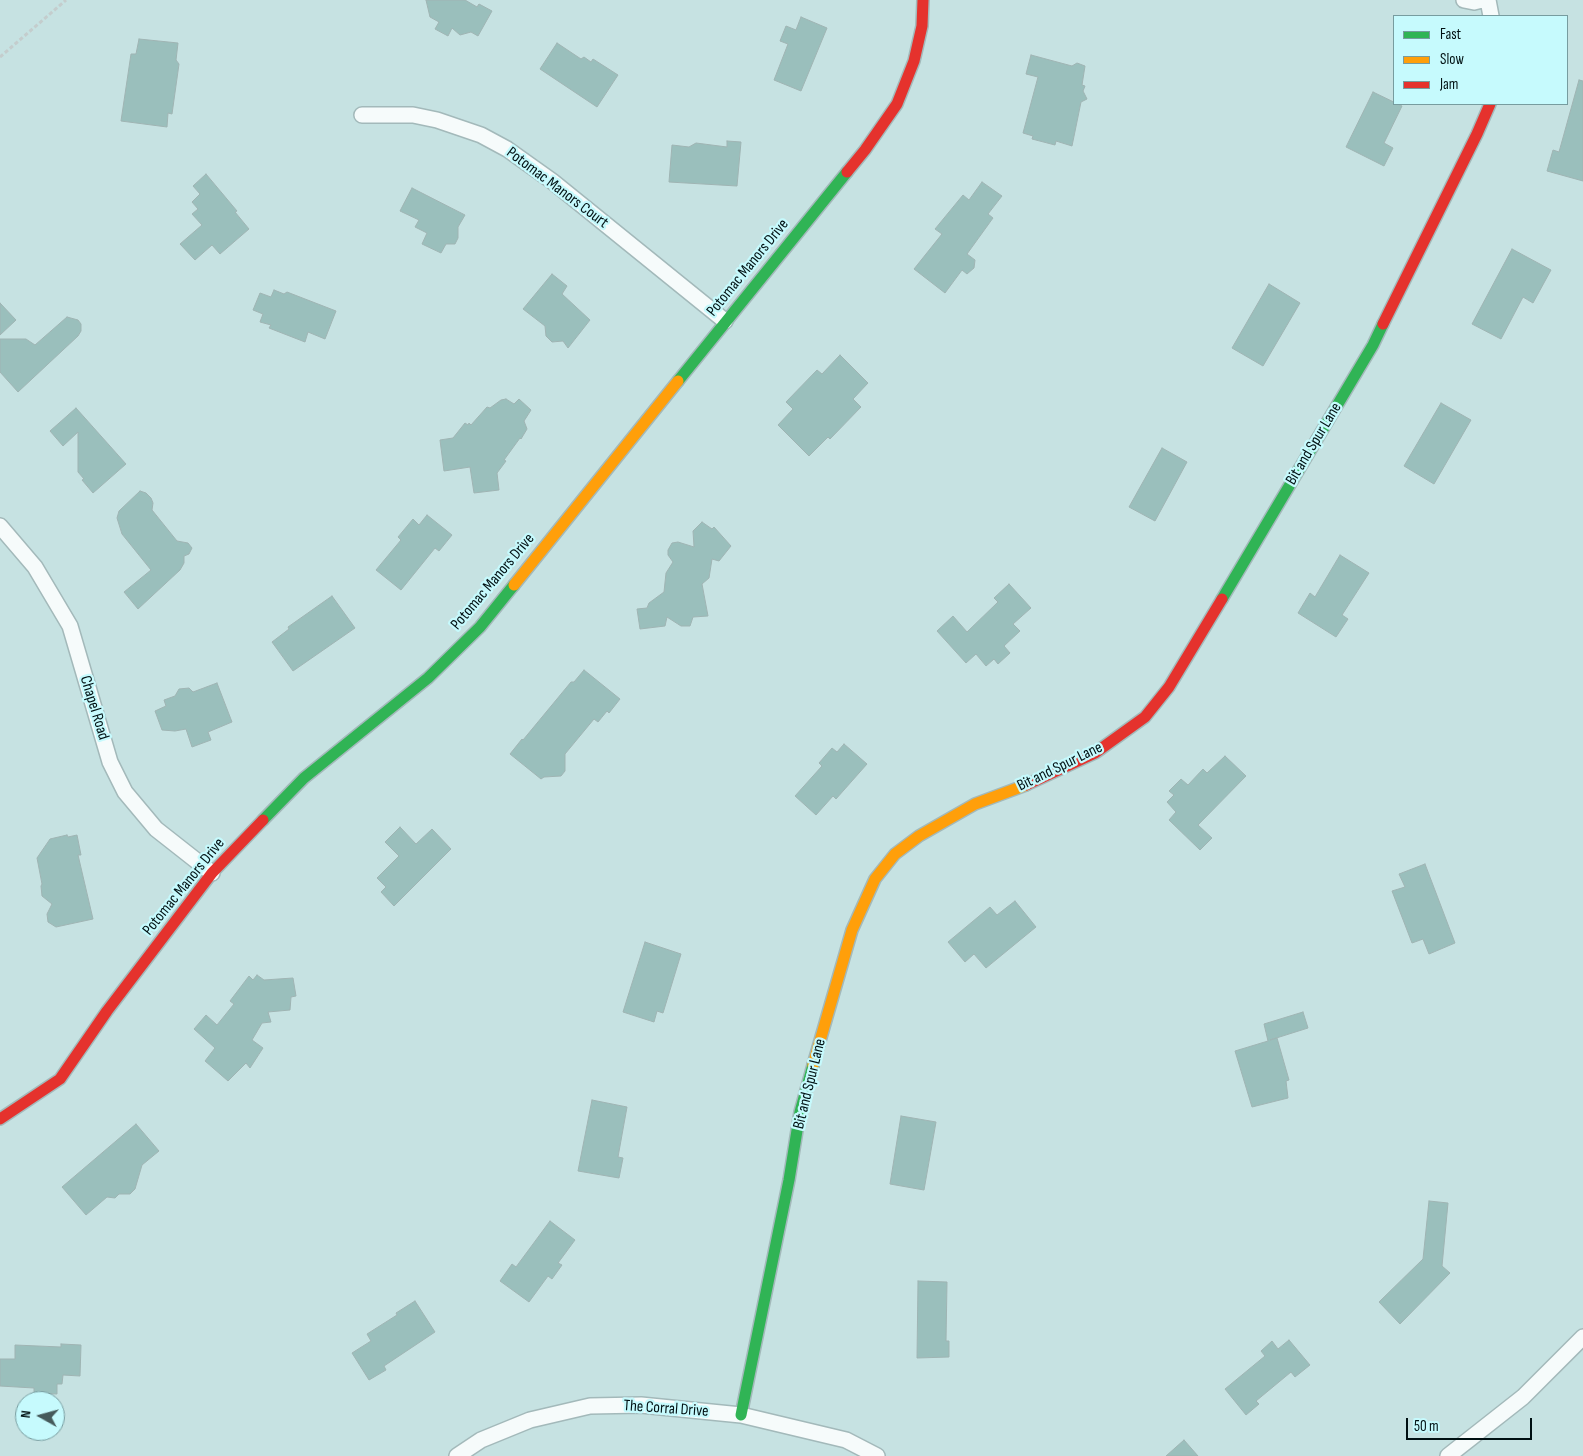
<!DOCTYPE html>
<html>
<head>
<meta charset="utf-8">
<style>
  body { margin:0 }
  #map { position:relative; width:1583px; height:1456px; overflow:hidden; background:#c6e2e2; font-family:"Sofia Sans Condensed",sans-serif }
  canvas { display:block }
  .legend { position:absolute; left:1393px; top:15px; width:175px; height:90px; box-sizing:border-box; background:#c6fafd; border:1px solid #779c9f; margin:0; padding:6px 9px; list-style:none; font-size:15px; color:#001012 }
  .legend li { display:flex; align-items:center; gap:10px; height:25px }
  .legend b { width:25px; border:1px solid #779c9f }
  .north { position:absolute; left:15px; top:1391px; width:50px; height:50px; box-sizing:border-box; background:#c6fafd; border:1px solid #779c9f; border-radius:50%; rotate:277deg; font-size:14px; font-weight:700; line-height:20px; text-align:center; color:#001012 }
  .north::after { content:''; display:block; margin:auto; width:18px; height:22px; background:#455a5b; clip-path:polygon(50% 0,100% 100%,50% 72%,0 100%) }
  .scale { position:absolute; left:1406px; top:1418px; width:126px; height:22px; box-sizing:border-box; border:2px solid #001012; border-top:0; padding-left:6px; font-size:15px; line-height:18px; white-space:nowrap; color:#001012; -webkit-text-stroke:4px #c6fafd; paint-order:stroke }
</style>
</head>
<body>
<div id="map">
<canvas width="1583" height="1456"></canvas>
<ul class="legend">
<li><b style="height:6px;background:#30b455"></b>Fast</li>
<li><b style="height:6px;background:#ff9f0a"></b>Slow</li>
<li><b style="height:6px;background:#e5322d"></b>Jam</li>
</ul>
<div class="north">N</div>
<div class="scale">50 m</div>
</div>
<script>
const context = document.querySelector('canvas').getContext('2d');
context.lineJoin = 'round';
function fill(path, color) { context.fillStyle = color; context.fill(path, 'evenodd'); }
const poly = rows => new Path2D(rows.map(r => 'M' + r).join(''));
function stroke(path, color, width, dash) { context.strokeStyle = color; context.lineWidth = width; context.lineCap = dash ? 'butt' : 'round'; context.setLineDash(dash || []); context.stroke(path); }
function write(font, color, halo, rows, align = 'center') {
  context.font = font + ' "Sofia Sans Condensed",sans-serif'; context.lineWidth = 4.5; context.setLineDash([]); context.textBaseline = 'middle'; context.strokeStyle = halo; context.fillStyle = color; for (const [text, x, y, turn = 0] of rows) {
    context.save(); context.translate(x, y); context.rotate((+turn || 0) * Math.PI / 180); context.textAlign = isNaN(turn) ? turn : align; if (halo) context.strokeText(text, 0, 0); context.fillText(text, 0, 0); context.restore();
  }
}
const building = poly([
  [426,0,465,0,477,7,479,4,492,11,478,36,471,32,460,35,452,28,448,36,435,29,439,22,430,17,426,0],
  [801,17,827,28,801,91,774,80,788,44,780,41,786,26,796,30,801,17],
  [139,39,178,43,176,60,179,64,172,114,168,113,167,127,121,121,131,54,136,54,139,39],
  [557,43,581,59,584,57,591,62,593,59,618,75,597,107,540,69,557,43],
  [1031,55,1072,66,1077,63,1085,66,1082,85,1085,86,1083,91,1087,99,1081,102,1072,146,1056,141,1055,145,1032,139,1033,136,1023,133,1038,77,1026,74,1031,55],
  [1579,80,1583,81,1583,181,1547,171,1553,150,1559,152,1579,80],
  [1373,92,1402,106,1384,143,1393,148,1384,166,1346,147,1373,92],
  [727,141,741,142,737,186,669,182,672,145,689,147,696,143,727,147,727,141],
  [206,174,237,211,235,212,249,229,220,254,212,245,195,260,180,244,202,225,192,214,198,209,192,202,200,194,193,186,206,174],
  [982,182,1002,196,988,214,993,218,967,254,975,260,974,268,967,274,962,270,945,293,914,269,942,234,935,229,963,195,969,200,982,182],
  [412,188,465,215,458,227,458,238,455,244,446,244,441,253,422,244,427,233,415,227,419,220,400,211,412,188],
  [1512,249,1551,270,1533,303,1523,297,1501,339,1472,324,1512,249],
  [552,274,567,286,562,294,590,320,568,348,563,341,552,342,546,336,545,326,523,309,552,274],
  [1269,284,1300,303,1263,366,1232,348,1269,284],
  [274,290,284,294,287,292,336,311,325,339,308,332,305,342,269,328,271,325,260,322,263,314,253,310,260,293,271,297,274,290],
  [0,303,16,320,0,335,0,303],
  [67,317,78,320,81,324,81,331,78,336,18,392,0,372,0,339,26,339,35,345,67,317],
  [840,355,868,383,853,399,861,407,830,439,828,437,809,456,778,425,793,409,786,402,817,370,822,374,840,355],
  [506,399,514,404,519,399,531,410,524,421,527,429,521,439,520,438,504,460,506,461,497,473,499,490,474,493,470,467,444,471,440,440,453,438,465,423,468,425,469,423,471,425,487,407,490,408,501,400,506,399],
  [1441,403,1471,420,1434,484,1404,466,1441,403],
  [76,408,126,464,93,493,82,480,84,479,78,472,78,432,63,446,50,431,76,408],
  [1162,448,1187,462,1155,521,1129,507,1162,448],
  [140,491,146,493,151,498,153,503,152,510,177,541,188,543,192,548,189,554,184,556,184,563,180,570,138,609,124,592,151,570,122,534,117,518,119,511,140,491],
  [427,515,452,535,439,551,435,548,401,590,376,570,401,540,398,537,413,519,419,525,427,515],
  [702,522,712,529,714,527,731,546,719,561,712,559,709,578,702,584,708,616,693,617,690,626,681,626,667,617,665,626,640,629,637,609,647,608,649,603,664,592,666,573,673,562,668,555,668,550,672,543,678,542,694,547,693,531,702,522],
  [1340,555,1369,573,1342,615,1348,619,1336,637,1298,613,1310,593,1315,597,1340,555],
  [1009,584,1031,608,1013,624,1020,631,1004,646,1010,653,998,664,994,659,986,666,976,654,966,663,937,631,953,616,967,632,998,602,994,598,1009,584],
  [332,596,355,628,293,671,272,642,289,629,288,627,332,596],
  [584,670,620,699,609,713,607,711,598,722,594,719,565,754,565,771,561,776,544,777,541,779,510,754,522,739,523,740,571,682,574,682,584,670],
  [217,683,232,722,208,732,211,740,192,747,186,729,175,731,162,730,155,711,166,706,164,700,175,696,179,689,189,688,193,692,217,683],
  [844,744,867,764,836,799,833,796,816,815,795,796,822,766,819,763,832,748,837,752,844,744],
  [1225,756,1246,776,1198,825,1212,838,1200,850,1169,820,1176,812,1167,802,1174,795,1169,791,1181,779,1188,785,1203,769,1207,773,1225,756],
  [400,827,416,844,432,829,451,849,394,906,381,892,386,887,377,878,399,856,385,842,400,827],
  [67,835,68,837,77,835,81,855,78,855,93,919,56,927,48,922,47,914,52,904,42,896,41,886,42,884,37,858,50,839,67,835],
  [1425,864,1455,943,1429,954,1423,939,1412,943,1392,891,1405,887,1399,874,1425,864],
  [1015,901,1036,927,986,968,974,954,965,962,948,942,990,907,997,915,1015,901],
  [645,942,681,954,663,1013,657,1011,654,1022,623,1012,645,942],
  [257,975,264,980,293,978,296,996,291,997,290,1010,268,1012,271,1022,262,1023,252,1040,263,1048,250,1068,246,1063,228,1081,205,1061,215,1048,194,1029,206,1015,217,1025,234,1004,230,1001,249,976,253,980,257,975],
  [1303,1012,1308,1028,1270,1040,1277,1038,1289,1080,1286,1081,1288,1098,1252,1107,1235,1051,1268,1041,1264,1024,1303,1012],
  [592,1100,627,1107,618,1157,623,1158,619,1178,578,1171,592,1100],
  [901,1116,936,1122,924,1190,890,1184,901,1116],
  [136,1124,159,1151,142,1165,135,1189,130,1194,119,1194,115,1198,107,1197,86,1215,62,1187,136,1124],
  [1429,1201,1448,1203,1442,1266,1450,1273,1400,1324,1379,1302,1423,1259,1429,1201],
  [550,1221,575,1240,558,1263,562,1265,552,1279,548,1276,529,1302,500,1281,512,1264,516,1267,550,1221],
  [918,1281,947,1282,946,1341,949,1341,949,1357,917,1358,918,1281],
  [415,1301,435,1332,384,1366,386,1370,369,1380,352,1353,371,1341,367,1334,397,1315,396,1313,415,1301],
  [1289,1340,1310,1365,1295,1377,1291,1372,1256,1401,1259,1404,1246,1415,1225,1389,1265,1356,1261,1351,1272,1341,1278,1349,1289,1340],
  [61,1344,81,1345,80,1376,63,1375,62,1384,57,1384,57,1394,34,1393,34,1388,0,1386,0,1359,15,1359,15,1345,61,1347,61,1344],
  [1184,1440,1198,1456,1166,1456,1184,1440]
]);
const path = poly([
  [0,57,66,0]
]);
const street = poly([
  [1464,0,1474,2,1482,0],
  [1488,0,1491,16],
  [362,115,413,115,437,120,481,135,507,149,552,181,725,321],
  [0,526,35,567,70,626,110,762,125,792,156,829,212,873],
  [457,1456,481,1440,530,1420,590,1406,641,1405,741,1415,846,1440,877,1456],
  [1448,1456,1523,1397,1583,1337]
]);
const fast = poly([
  [678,381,847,172],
  [1222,599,1373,345,1383,324],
  [263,820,304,778,428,678,480,627,514,585],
  [741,1415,789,1180,800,1112,813,1065]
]);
const slow = poly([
  [514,585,678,381],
  [813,1065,852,930,875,879,895,854,919,836,975,804,1026,785]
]);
const jam = poly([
  [847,172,865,150,897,104,914,61,922,26,923,0],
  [1383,324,1477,134,1490,104],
  [1026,785,1095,753,1145,717,1169,687,1222,599],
  [0,1119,60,1079,107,1011,212,873,263,820]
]);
const streetNames = [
  ["Potomac Manors Court",557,188,37],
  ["Potomac Manors Drive",748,268,-51],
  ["Bit and Spur Lane",1314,444,-59],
  ["Potomac Manors Drive",493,582,-50],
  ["Chapel Road",94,708,73],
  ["Bit and Spur Lane",1060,767,-26],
  ["Potomac Manors Drive",184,887,-51],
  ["Bit and Spur Lane",810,1084,-76],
  ["The Corral Drive",666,1409,4]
];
fill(building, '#9abfbc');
stroke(building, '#9fb4b3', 1);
stroke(street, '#a3b9ba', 18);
stroke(fast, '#a3b9ba', 14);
stroke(slow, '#a3b9ba', 14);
stroke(jam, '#a3b9ba', 14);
stroke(path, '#c4cdcd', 3, [4, 2.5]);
stroke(street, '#f6fbfb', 15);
stroke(fast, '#30b455', 11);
stroke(slow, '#ff9f0a', 11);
stroke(jam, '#e5322d', 11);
write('16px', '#001012', '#c6fafd', streetNames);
</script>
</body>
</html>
